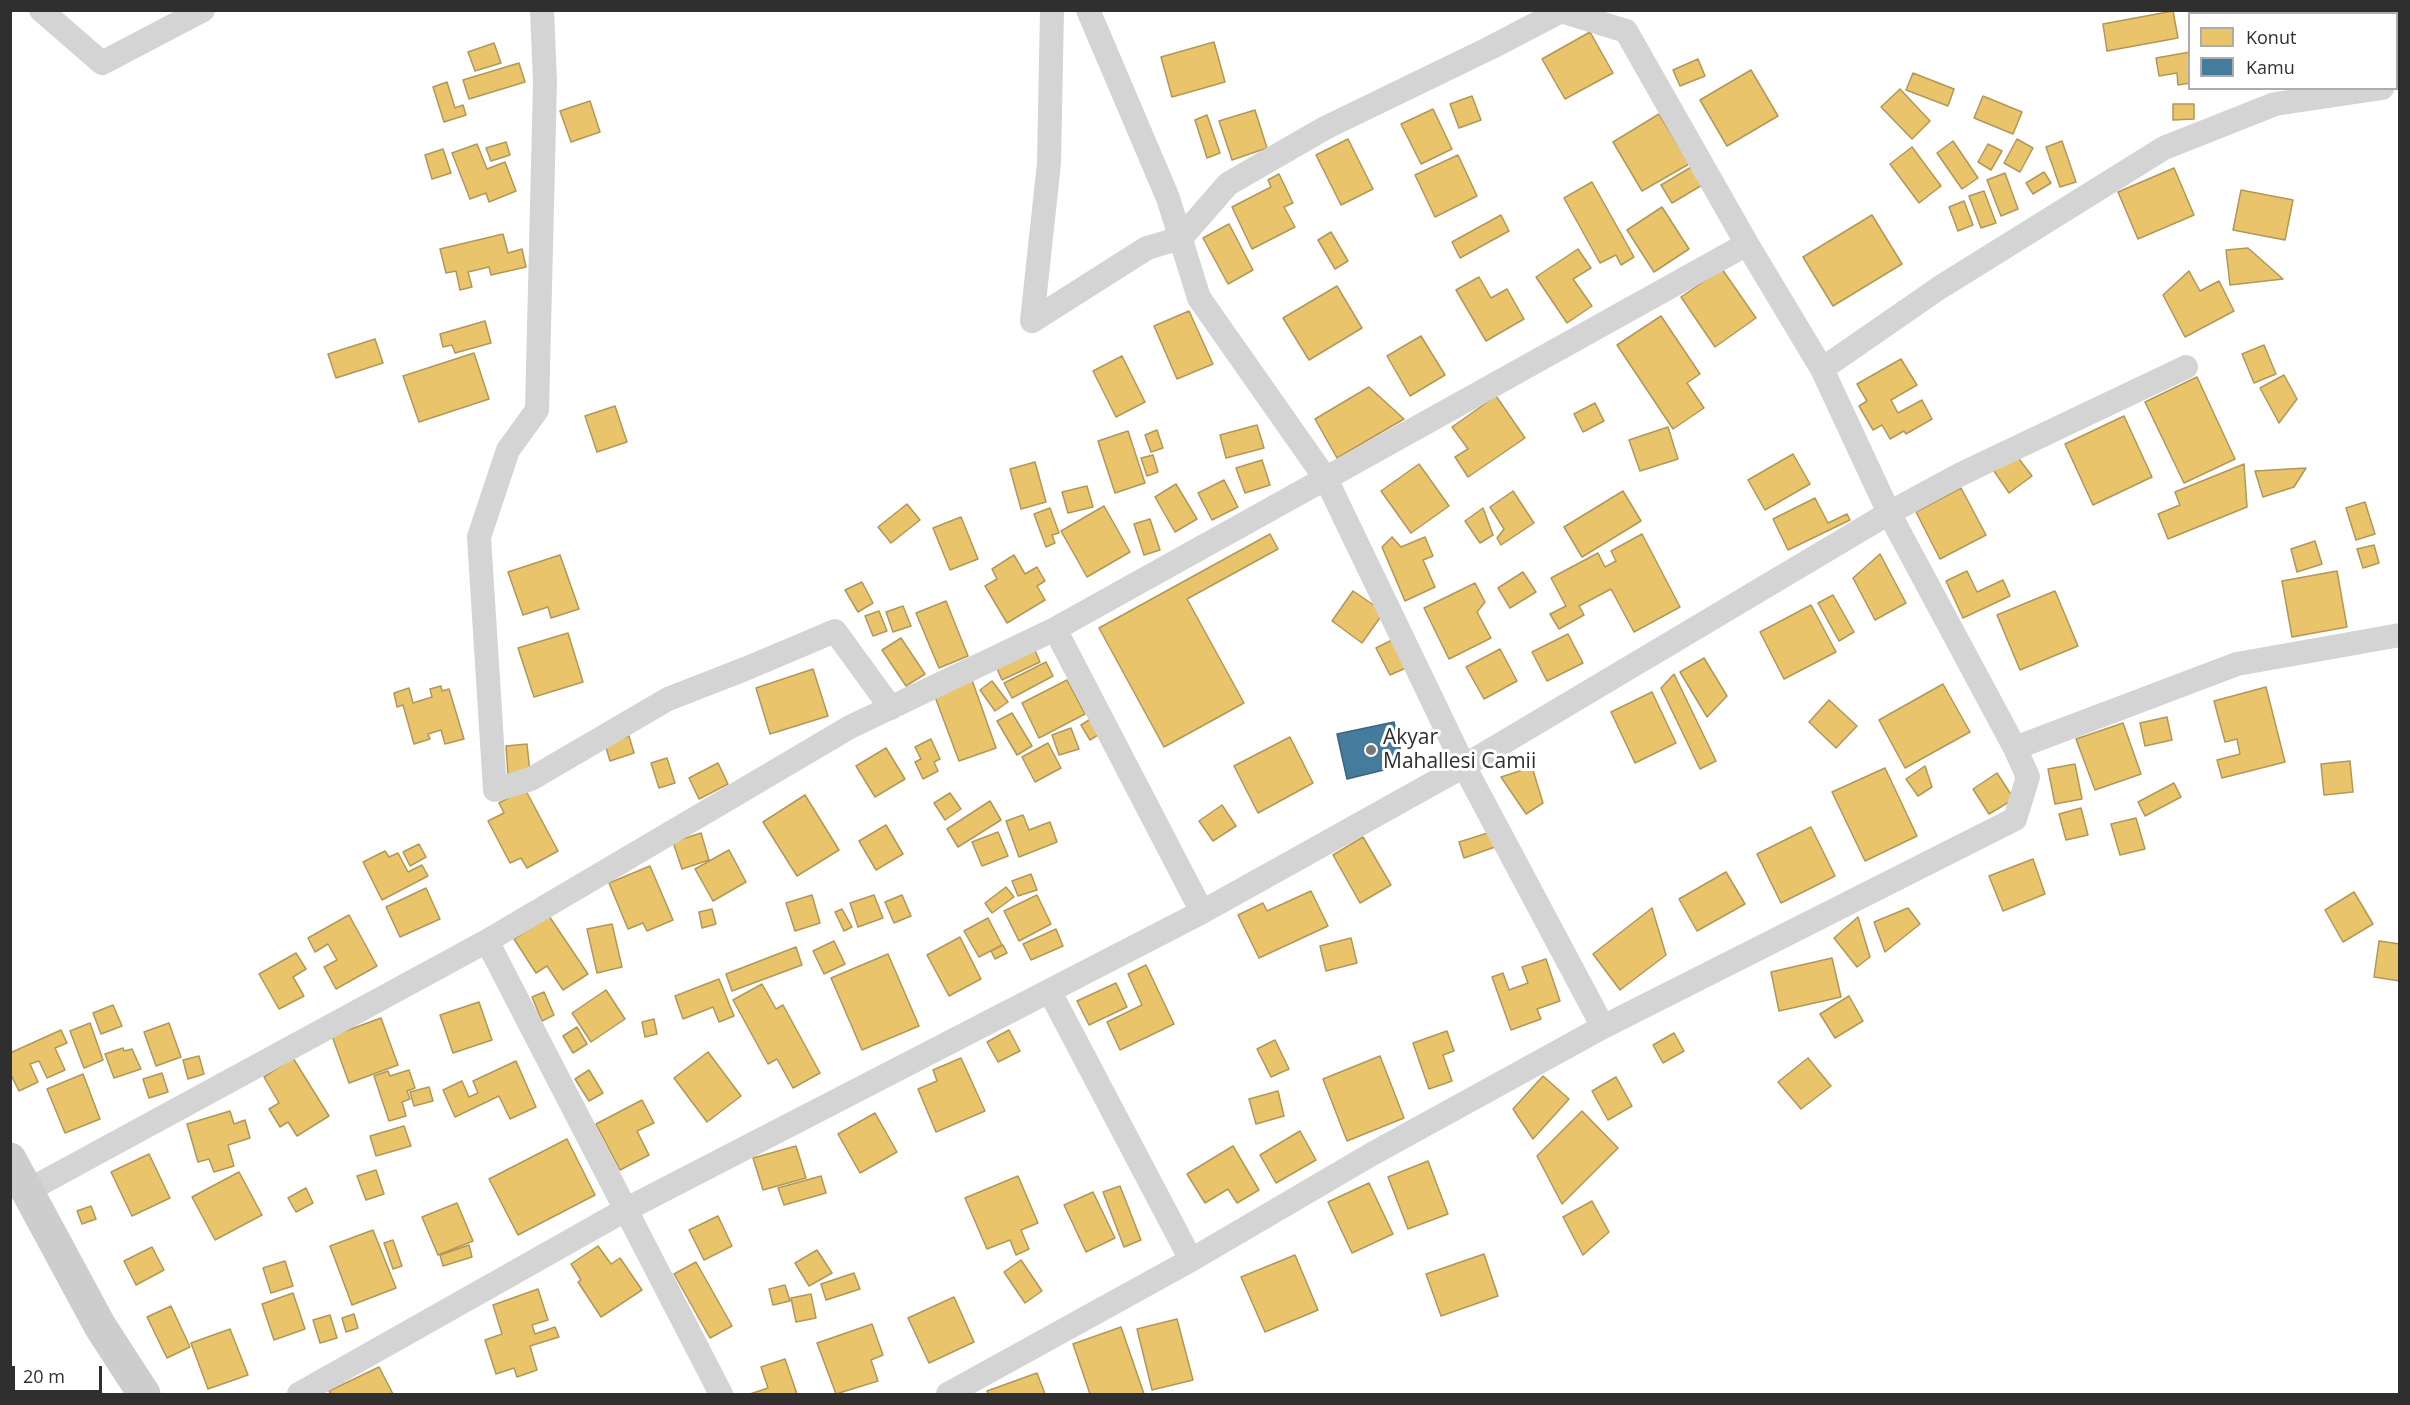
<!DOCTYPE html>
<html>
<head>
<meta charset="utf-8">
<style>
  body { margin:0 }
  #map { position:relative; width:2410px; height:1405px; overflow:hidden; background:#fff; font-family:"Open Sans",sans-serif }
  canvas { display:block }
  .frame { position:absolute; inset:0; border:12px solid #2f2f2f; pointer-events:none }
  .legend { position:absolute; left:2188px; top:12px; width:210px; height:78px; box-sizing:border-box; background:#fff; border:2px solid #acacac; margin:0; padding:8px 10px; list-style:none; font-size:18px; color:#2f2f2f }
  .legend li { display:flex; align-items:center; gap:12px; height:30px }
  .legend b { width:30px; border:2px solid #acacac }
  .scale { position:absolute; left:12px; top:1366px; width:90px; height:27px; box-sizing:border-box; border:3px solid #2f2f2f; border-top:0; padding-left:8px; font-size:18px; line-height:21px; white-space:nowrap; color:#2f2f2f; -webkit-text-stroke:4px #fff; paint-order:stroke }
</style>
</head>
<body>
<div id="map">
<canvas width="2410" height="1405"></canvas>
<div class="frame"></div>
<ul class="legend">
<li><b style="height:16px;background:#e9c46a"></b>Konut</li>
<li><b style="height:16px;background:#457b9d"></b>Kamu</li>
</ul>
<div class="scale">20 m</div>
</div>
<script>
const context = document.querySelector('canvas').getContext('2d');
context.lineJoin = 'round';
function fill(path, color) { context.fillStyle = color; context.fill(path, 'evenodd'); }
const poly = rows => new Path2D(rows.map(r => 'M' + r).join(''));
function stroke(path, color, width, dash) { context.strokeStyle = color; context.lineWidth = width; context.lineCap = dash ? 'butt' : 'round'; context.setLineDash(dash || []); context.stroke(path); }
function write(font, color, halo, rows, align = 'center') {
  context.font = font + ' "Open Sans",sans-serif'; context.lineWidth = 6; context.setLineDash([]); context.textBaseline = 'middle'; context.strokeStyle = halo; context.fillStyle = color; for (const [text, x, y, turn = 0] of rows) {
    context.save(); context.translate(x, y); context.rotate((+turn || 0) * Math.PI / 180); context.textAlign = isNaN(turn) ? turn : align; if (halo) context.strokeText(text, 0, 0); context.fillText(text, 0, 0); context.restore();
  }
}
const homes = poly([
  [2221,10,2280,10,2279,14,2221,14,2221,10],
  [2331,10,2363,10,2366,14,2328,14,2331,10],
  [2173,11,2178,38,2107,51,2103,24,2173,11],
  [1590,32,1613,73,1565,99,1542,59,1590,32],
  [1214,42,1225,82,1172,97,1161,57,1214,42],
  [494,43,501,63,475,71,468,52,494,43],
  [2190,52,2190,83,2178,85,2177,73,2159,76,2156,58,2190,52],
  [1698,59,1705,76,1680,86,1673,70,1698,59],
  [519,63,525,82,469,99,463,80,519,63],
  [1751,70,1778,116,1727,146,1700,100,1751,70],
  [1913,73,1954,89,1948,106,1906,90,1913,73],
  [447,82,455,108,463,105,466,115,444,122,433,87,447,82],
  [1900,89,1930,121,1912,139,1881,107,1900,89],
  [1472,96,1481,120,1459,128,1450,104,1472,96],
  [1983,96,2022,112,2013,134,1974,118,1983,96],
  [590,101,600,132,571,142,560,111,590,101],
  [2173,104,2194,104,2194,119,2173,120,2173,104],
  [1433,109,1452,149,1421,164,1401,124,1433,109],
  [1255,110,1267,148,1232,160,1219,121,1255,110],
  [1659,114,1689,164,1642,191,1613,142,1659,114],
  [1207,115,1220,153,1207,158,1195,120,1207,115],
  [1348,139,1373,189,1341,205,1316,155,1348,139],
  [2017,139,2033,148,2020,172,2004,163,2017,139],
  [1953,141,1978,178,1962,189,1937,153,1953,141],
  [2062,141,2076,182,2060,187,2046,147,2062,141],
  [506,142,510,155,491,161,486,148,506,142],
  [477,144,487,169,505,162,516,191,489,202,486,193,470,199,452,153,477,144],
  [1988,144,2002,151,1991,170,1978,162,1988,144],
  [1912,147,1941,186,1919,203,1890,164,1912,147],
  [443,149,451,173,432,179,425,155,443,149],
  [1458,155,1477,196,1435,217,1415,175,1458,155],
  [1693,166,1704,184,1672,203,1661,185,1693,166],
  [2174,168,2194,215,2138,239,2118,192,2174,168],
  [2044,172,2051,183,2033,194,2026,183,2044,172],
  [2005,173,2018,209,2001,216,1987,180,2005,173],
  [1279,174,1293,203,1284,207,1295,227,1252,249,1232,207,1271,187,1268,180,1279,174],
  [1592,182,1634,257,1621,265,1616,255,1600,263,1564,198,1592,182],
  [2241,190,2293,200,2285,240,2233,230,2241,190],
  [1984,191,1996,223,1981,228,1969,196,1984,191],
  [1964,201,1973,225,1958,231,1949,207,1964,201],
  [1662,207,1689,249,1654,272,1627,230,1662,207],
  [1501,215,1509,231,1460,258,1452,242,1501,215],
  [1872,215,1902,264,1833,306,1803,257,1872,215],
  [1229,224,1253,270,1228,284,1203,238,1229,224],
  [1331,232,1348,261,1335,269,1318,240,1331,232],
  [503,234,508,253,522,249,526,267,491,275,489,267,468,272,472,287,460,290,456,271,446,273,440,249,503,234],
  [2248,248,2283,279,2230,285,2226,250,2248,248],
  [1578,249,1591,268,1573,279,1592,306,1567,323,1536,277,1578,249],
  [1722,269,1756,318,1715,347,1681,297,1722,269],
  [2189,271,2200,291,2219,281,2234,311,2185,337,2163,295,2189,271],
  [1479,277,1491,298,1507,289,1524,319,1486,341,1456,290,1479,277],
  [1337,286,1362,328,1309,360,1283,318,1337,286],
  [1189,311,1213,364,1177,379,1154,326,1189,311],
  [1661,316,1700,374,1687,383,1704,408,1673,429,1617,345,1661,316],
  [485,321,491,343,455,353,452,345,443,347,440,334,485,321],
  [1421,336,1445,375,1410,396,1387,356,1421,336],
  [375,339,383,363,336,378,328,354,375,339],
  [2264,345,2276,374,2254,383,2242,354,2264,345],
  [474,353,489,399,419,422,403,376,474,353],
  [1122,356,1145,402,1116,417,1093,371,1122,356],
  [1901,359,1917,385,1891,400,1898,413,1922,400,1932,419,1906,434,1904,431,1890,439,1882,425,1873,430,1859,406,1867,401,1857,384,1901,359],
  [2284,375,2297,399,2279,423,2260,388,2284,375],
  [2197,377,2235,459,2184,483,2145,402,2197,377],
  [1369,387,1404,419,1337,458,1315,419,1369,387],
  [1496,396,1525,438,1468,477,1455,457,1468,449,1452,427,1496,396],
  [1595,403,1604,421,1583,432,1574,414,1595,403],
  [615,406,627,442,597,452,585,416,615,406],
  [2124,416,2152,477,2093,505,2065,444,2124,416],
  [1257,425,1264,448,1226,458,1220,435,1257,425],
  [1668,427,1678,459,1640,471,1629,440,1668,427],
  [1157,430,1163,448,1151,452,1145,435,1157,430],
  [1128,431,1145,483,1115,493,1098,441,1128,431],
  [1793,454,1810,484,1765,510,1748,480,1793,454],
  [1153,455,1158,472,1147,476,1141,458,1153,455],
  [2016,455,2032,476,2009,493,1994,471,2016,455],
  [1262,460,1270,485,1245,493,1236,468,1262,460],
  [1035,462,1046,502,1021,509,1010,469,1035,462],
  [1419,464,1449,506,1411,533,1381,491,1419,464],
  [2244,464,2247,507,2168,539,2158,514,2180,505,2175,492,2244,464],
  [2306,468,2294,487,2263,497,2255,471,2306,468],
  [1224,480,1238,507,1212,520,1198,493,1224,480],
  [1176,484,1197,519,1175,532,1155,497,1176,484],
  [1087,486,1093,507,1068,513,1062,492,1087,486],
  [1961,488,1986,535,1940,559,1916,512,1961,488],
  [1513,491,1534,523,1501,545,1497,538,1504,529,1490,507,1513,491],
  [1623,491,1641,521,1582,557,1564,527,1623,491],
  [1815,498,1828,523,1847,514,1850,520,1788,550,1773,519,1815,498],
  [2365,502,2375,534,2356,540,2346,508,2365,502],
  [907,504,920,520,891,543,878,527,907,504],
  [1104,506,1130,552,1087,577,1061,531,1104,506],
  [1050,508,1059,533,1052,535,1055,543,1046,547,1034,514,1050,508],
  [1483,508,1493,535,1480,543,1465,521,1483,508],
  [961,517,978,559,950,570,933,528,961,517],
  [1150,519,1160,550,1144,555,1134,524,1150,519],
  [1270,534,1278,549,1187,599,1244,703,1164,747,1099,628,1270,534],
  [1642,534,1680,607,1634,632,1611,589,1579,606,1584,615,1559,629,1550,614,1566,606,1551,578,1598,553,1605,567,1616,561,1611,551,1642,534],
  [1392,537,1401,547,1425,537,1433,556,1423,560,1435,587,1405,601,1382,547,1392,537],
  [2315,541,2322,564,2297,572,2291,549,2315,541],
  [2374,545,2379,563,2363,568,2357,549,2374,545],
  [1880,554,1906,603,1875,620,1853,578,1880,554],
  [560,555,579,609,551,618,548,607,523,615,508,572,560,555],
  [1014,555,1025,574,1037,567,1045,581,1037,586,1045,600,1007,623,985,586,997,579,992,569,1014,555],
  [1967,571,1977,592,2003,580,2010,596,1963,618,1946,581,1967,571],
  [2337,571,2347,627,2292,637,2282,581,2337,571],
  [1523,572,1536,592,1510,608,1498,588,1523,572],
  [862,582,873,603,858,612,845,590,862,582],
  [1475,583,1485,602,1477,612,1491,638,1449,659,1424,608,1475,583],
  [1353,591,1384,612,1362,643,1332,621,1353,591],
  [2055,591,2078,646,2020,670,1997,615,2055,591],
  [1833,595,1854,632,1839,641,1818,603,1833,595],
  [946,601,968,656,939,668,916,613,946,601],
  [1811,605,1836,652,1784,679,1760,632,1811,605],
  [903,606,911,626,893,632,886,612,903,606],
  [879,611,887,631,873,636,865,616,879,611],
  [568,633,583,682,534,697,518,648,568,633],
  [1568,634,1583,663,1547,681,1532,652,1568,634],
  [901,638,925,674,906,686,882,650,901,638],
  [1394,639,1408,667,1390,675,1376,648,1394,639],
  [1033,646,1040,662,1002,680,995,664,1033,646],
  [1500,649,1517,681,1484,699,1466,667,1500,649],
  [1704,658,1727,696,1707,717,1680,672,1704,658],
  [1046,662,1053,676,1012,698,1004,683,1046,662],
  [813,669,828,716,770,734,756,688,813,669],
  [1674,674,1716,761,1700,769,1661,688,1674,674],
  [972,680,996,748,959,761,934,694,972,680],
  [1067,680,1085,714,1039,738,1022,703,1067,680],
  [992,681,1008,702,995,711,980,690,992,681],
  [1943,684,1970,732,1905,768,1879,720,1943,684],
  [441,686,442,691,449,689,464,739,445,744,441,730,428,734,430,739,414,744,403,705,397,707,394,693,409,688,413,703,432,697,430,689,441,686],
  [2266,687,2285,762,2222,778,2217,760,2240,754,2237,739,2225,742,2214,701,2266,687],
  [1652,692,1676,743,1635,763,1611,712,1652,692],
  [1829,700,1857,726,1836,748,1809,722,1829,700],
  [1012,713,1032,746,1017,755,997,721,1012,713],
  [2167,717,2172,740,2145,746,2140,723,2167,717],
  [1092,718,1101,733,1090,740,1081,725,1092,718],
  [2123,723,2141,774,2095,790,2076,739,2123,723],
  [1071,728,1079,749,1059,755,1052,735,1071,728],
  [629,736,634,753,610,761,605,744,629,736],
  [1290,737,1313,783,1258,813,1234,766,1290,737],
  [931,739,940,759,934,762,938,771,923,779,915,762,921,759,915,747,931,739],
  [1048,743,1061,768,1035,782,1022,757,1048,743],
  [527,744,530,773,508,775,506,746,527,744],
  [886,748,905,779,875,797,856,766,886,748],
  [667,758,675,783,659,788,651,763,667,758],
  [2350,761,2353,792,2324,795,2321,764,2350,761],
  [718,763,728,784,699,799,689,778,718,763],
  [2075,764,2082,799,2055,804,2048,769,2075,764],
  [1925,766,1932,787,1918,796,1906,779,1925,766],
  [1532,767,1543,803,1526,814,1501,777,1532,767],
  [1885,768,1917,836,1865,861,1832,792,1885,768],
  [1997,773,2014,799,1989,814,1973,789,1997,773],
  [2174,783,2181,797,2145,816,2138,802,2174,783],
  [525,789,558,851,527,868,521,858,510,863,488,821,504,813,499,803,525,789],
  [950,793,961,809,945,820,934,803,950,793],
  [805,795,839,850,797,876,763,822,805,795],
  [990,801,1001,820,958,847,947,829,990,801],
  [1222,805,1236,826,1213,841,1199,821,1222,805],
  [2081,808,2088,835,2066,840,2059,814,2081,808],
  [1023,815,1029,830,1050,822,1057,842,1019,857,1006,821,1023,815],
  [2136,818,2145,849,2120,855,2111,824,2136,818],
  [886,825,903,854,876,870,859,841,886,825],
  [1811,827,1835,876,1781,903,1757,854,1811,827],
  [998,832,1008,856,982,866,972,842,998,832],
  [1491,832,1495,847,1464,858,1459,842,1491,832],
  [701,833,709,860,682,869,673,842,701,833],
  [1363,837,1391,885,1360,903,1333,855,1363,837],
  [419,844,426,857,410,866,403,852,419,844],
  [729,850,746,882,713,901,695,869,729,850],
  [385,851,389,857,398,853,408,872,422,865,428,876,382,900,363,862,385,851],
  [2033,859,2045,894,2003,911,1989,876,2033,859],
  [650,866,673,920,647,931,643,923,628,929,609,883,650,866],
  [1726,872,1745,904,1697,931,1679,899,1726,872],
  [1031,874,1037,890,1018,896,1012,881,1031,874],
  [1006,887,1014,897,992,913,985,903,1006,887],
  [426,888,440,919,400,937,386,907,426,888],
  [1311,891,1328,926,1259,958,1238,915,1263,903,1267,911,1311,891],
  [2354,892,2373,924,2343,942,2325,910,2354,892],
  [812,895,820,923,795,931,786,903,812,895],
  [874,895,883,918,858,927,850,903,874,895],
  [902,895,911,916,894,923,885,902,902,895],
  [1037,895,1051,924,1019,941,1004,911,1037,895],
  [1652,908,1666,955,1620,990,1593,954,1652,908],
  [1908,908,1920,924,1885,952,1874,922,1908,908],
  [712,909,716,924,702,928,699,912,712,909],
  [842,909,852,927,844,931,835,912,842,909],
  [349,915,377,966,336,989,324,967,337,960,328,944,315,952,308,938,349,915],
  [549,916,588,974,563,990,547,966,536,973,514,939,549,916],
  [1858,917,1870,957,1857,967,1834,938,1858,917],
  [988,918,1002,945,979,957,964,931,988,918],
  [612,924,622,967,597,973,587,929,612,924],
  [1056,929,1063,946,1031,960,1023,944,1056,929],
  [960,937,981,979,949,996,927,955,960,937],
  [1351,938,1357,963,1326,971,1320,946,1351,938],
  [834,941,845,964,824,974,813,951,834,941],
  [2379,941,2400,944,2400,981,2374,977,2379,941],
  [1003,945,1007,953,995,959,991,951,1003,945],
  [796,947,802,965,732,991,726,974,796,947],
  [296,953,306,969,293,977,304,996,279,1009,259,974,296,953],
  [888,954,919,1026,862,1050,831,978,888,954],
  [1832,958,1841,997,1779,1011,1771,972,1832,958],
  [1546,959,1560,1001,1537,1009,1541,1019,1511,1030,1492,977,1503,973,1509,990,1528,983,1522,967,1546,959],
  [1146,965,1174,1024,1120,1050,1107,1022,1142,1005,1128,974,1146,965],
  [719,979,734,1016,719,1022,713,1007,683,1019,675,996,719,979],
  [1116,983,1127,1007,1089,1025,1077,1001,1116,983],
  [762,984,776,1009,783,1005,820,1073,793,1088,777,1059,768,1064,733,1000,762,984],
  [606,990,625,1019,591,1042,572,1013,606,990],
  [544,992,554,1015,542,1021,532,997,544,992],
  [1849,996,1863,1021,1835,1038,1820,1014,1849,996],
  [479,1002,492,1040,453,1053,440,1015,479,1002],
  [113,1005,122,1026,101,1034,93,1013,113,1005],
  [381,1018,398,1065,349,1083,332,1036,381,1018],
  [654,1019,657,1034,645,1037,642,1022,654,1019],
  [90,1023,103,1060,84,1068,70,1031,90,1023],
  [169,1023,181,1057,156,1066,144,1032,169,1023],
  [577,1027,587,1044,573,1053,563,1036,577,1027],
  [61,1030,67,1043,55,1048,65,1070,47,1078,39,1061,30,1064,38,1082,19,1091,10,1073,10,1053,61,1030],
  [1009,1030,1020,1051,998,1062,987,1042,1009,1030],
  [1447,1031,1454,1051,1443,1055,1452,1081,1429,1089,1413,1043,1447,1031],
  [1674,1033,1684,1051,1663,1063,1653,1045,1674,1033],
  [1275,1040,1289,1069,1271,1077,1257,1049,1275,1040],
  [123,1048,124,1051,132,1049,141,1069,114,1078,105,1054,123,1048],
  [708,1052,741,1096,707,1122,674,1078,708,1052],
  [199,1056,204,1074,188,1079,183,1060,199,1056],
  [1380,1056,1404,1118,1347,1141,1323,1079,1380,1056],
  [293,1058,329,1116,297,1136,288,1122,280,1127,269,1109,279,1103,264,1077,293,1058],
  [961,1058,985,1111,936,1132,918,1089,937,1081,933,1070,961,1058],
  [1808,1058,1831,1086,1801,1109,1778,1082,1808,1058],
  [516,1061,536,1107,510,1119,499,1096,455,1117,443,1090,462,1081,469,1097,478,1093,473,1081,516,1061],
  [409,1070,415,1088,407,1091,410,1099,402,1102,406,1116,389,1121,374,1076,388,1071,390,1076,409,1070],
  [589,1070,603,1093,589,1101,575,1079,589,1070],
  [162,1073,168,1092,149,1098,143,1079,162,1073],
  [83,1074,100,1119,65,1133,47,1089,83,1074],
  [1543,1076,1569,1099,1533,1139,1513,1109,1543,1076],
  [1616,1077,1632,1106,1608,1120,1592,1091,1616,1077],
  [429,1087,433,1101,414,1106,410,1092,429,1087],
  [1278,1091,1284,1116,1256,1124,1249,1099,1278,1091],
  [642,1100,654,1123,637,1131,649,1155,620,1170,596,1124,642,1100],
  [230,1111,234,1124,245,1120,250,1138,228,1145,234,1166,214,1172,209,1159,198,1162,187,1124,230,1111],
  [1582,1111,1618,1148,1562,1204,1537,1156,1582,1111],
  [875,1113,897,1152,860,1173,838,1134,875,1113],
  [404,1126,411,1146,376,1156,370,1136,404,1126],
  [1300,1131,1316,1160,1276,1183,1260,1155,1300,1131],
  [567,1139,595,1195,518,1235,489,1179,567,1139],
  [796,1146,806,1178,763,1190,753,1158,796,1146],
  [1233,1146,1259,1190,1237,1203,1228,1189,1205,1203,1187,1174,1233,1146],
  [149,1154,170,1198,132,1216,111,1172,149,1154],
  [1428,1161,1448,1214,1408,1229,1388,1177,1428,1161],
  [376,1170,384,1194,366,1200,357,1176,376,1170],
  [239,1172,262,1215,215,1240,192,1197,239,1172],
  [821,1176,826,1193,784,1205,778,1188,821,1176],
  [1018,1176,1038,1223,1021,1230,1029,1249,1016,1255,1010,1240,987,1249,965,1198,1018,1176],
  [1369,1183,1393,1234,1352,1253,1328,1202,1369,1183],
  [1120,1186,1141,1240,1124,1247,1103,1192,1120,1186],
  [306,1188,313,1203,296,1212,288,1198,306,1188],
  [1093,1192,1115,1238,1086,1252,1064,1205,1093,1192],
  [1592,1201,1609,1232,1583,1255,1563,1217,1592,1201],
  [457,1203,473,1241,438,1255,422,1217,457,1203],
  [91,1206,96,1219,82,1224,77,1211,91,1206],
  [718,1216,732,1246,704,1260,689,1230,718,1216],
  [373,1230,396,1288,352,1305,330,1246,373,1230],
  [393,1240,402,1266,393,1269,384,1243,393,1240],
  [469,1245,472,1257,443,1266,440,1255,469,1245],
  [598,1246,611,1264,620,1258,642,1290,601,1317,578,1282,581,1280,571,1264,598,1246],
  [152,1247,164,1270,136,1285,124,1261,152,1247],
  [817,1250,832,1273,809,1286,795,1263,817,1250],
  [1484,1254,1498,1296,1441,1316,1426,1274,1484,1254],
  [1295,1255,1318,1310,1265,1332,1241,1277,1295,1255],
  [1021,1260,1042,1291,1025,1303,1004,1272,1021,1260],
  [285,1261,293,1286,271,1293,263,1268,285,1261],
  [696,1262,732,1326,710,1338,674,1274,696,1262],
  [854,1273,860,1289,826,1300,821,1284,854,1273],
  [785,1285,790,1301,773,1305,769,1289,785,1285],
  [538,1289,548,1320,532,1325,535,1334,555,1327,559,1337,530,1346,537,1370,517,1377,514,1368,496,1374,485,1340,502,1334,493,1305,538,1289],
  [293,1293,305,1329,274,1340,262,1304,293,1293],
  [811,1294,816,1318,796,1322,791,1298,811,1294],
  [954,1297,974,1342,929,1363,908,1318,954,1297],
  [171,1306,190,1347,167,1358,147,1317,171,1306],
  [354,1314,358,1328,346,1332,342,1318,354,1314],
  [330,1315,337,1338,320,1343,313,1320,330,1315],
  [1177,1319,1193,1380,1152,1390,1137,1329,1177,1319],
  [872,1324,883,1355,871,1360,878,1381,836,1394,817,1343,872,1324],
  [1121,1327,1144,1394,1090,1394,1073,1344,1121,1327],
  [230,1329,248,1375,208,1389,191,1343,230,1329],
  [785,1359,797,1394,750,1394,768,1388,761,1367,785,1359],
  [379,1367,393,1394,331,1394,329,1391,379,1367],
  [1037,1373,1045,1394,988,1394,987,1391,1037,1373]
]);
const public = poly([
  [1394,722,1404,765,1347,779,1337,734,1394,722]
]);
const minor = poly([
  [41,10,102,63,203,10],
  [542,10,545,82,537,410,508,450,479,537,495,790,531,779,668,699,745,669,835,631,891,708],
  [1088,10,1168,198,1199,298,1326,479,1464,766,1603,1027],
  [1822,369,1939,288,2164,148,2275,104,2382,88],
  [1055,629,1202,912],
  [2015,748,2237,664,2400,635],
  [487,941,721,1394],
  [1050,992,1191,1260],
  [27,1191,487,941,850,727,1055,629,1747,244],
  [299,1394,625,1210,1202,912,1464,766,1889,513,1961,474,2186,367],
  [948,1394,1191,1260,1372,1154,1603,1027,2015,819,2028,777,2015,748,1889,513,1822,369,1747,244,1626,31,1561,11,1490,48,1325,128,1228,184,1181,238,1147,248,1032,321,1049,163,1052,10]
]);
const secondary = poly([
  [10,1159,100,1326,144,1394]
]);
const markers = [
  [1371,750,6,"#787878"]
];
const poiNames = [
  ["Akyar",1383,738],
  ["Mahallesi Camii",1383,762]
];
fill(homes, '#e9c46a');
stroke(homes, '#b19758', 1.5);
fill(public, '#457b9d');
stroke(public, '#3e647c', 1.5);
stroke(minor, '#d4d4d4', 24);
stroke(secondary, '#cdcdcd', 33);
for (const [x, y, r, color] of markers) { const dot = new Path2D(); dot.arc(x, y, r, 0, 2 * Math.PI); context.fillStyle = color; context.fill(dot); stroke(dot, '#fff', 2); }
write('21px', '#2f2f2f', '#fff', poiNames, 'left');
</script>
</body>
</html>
